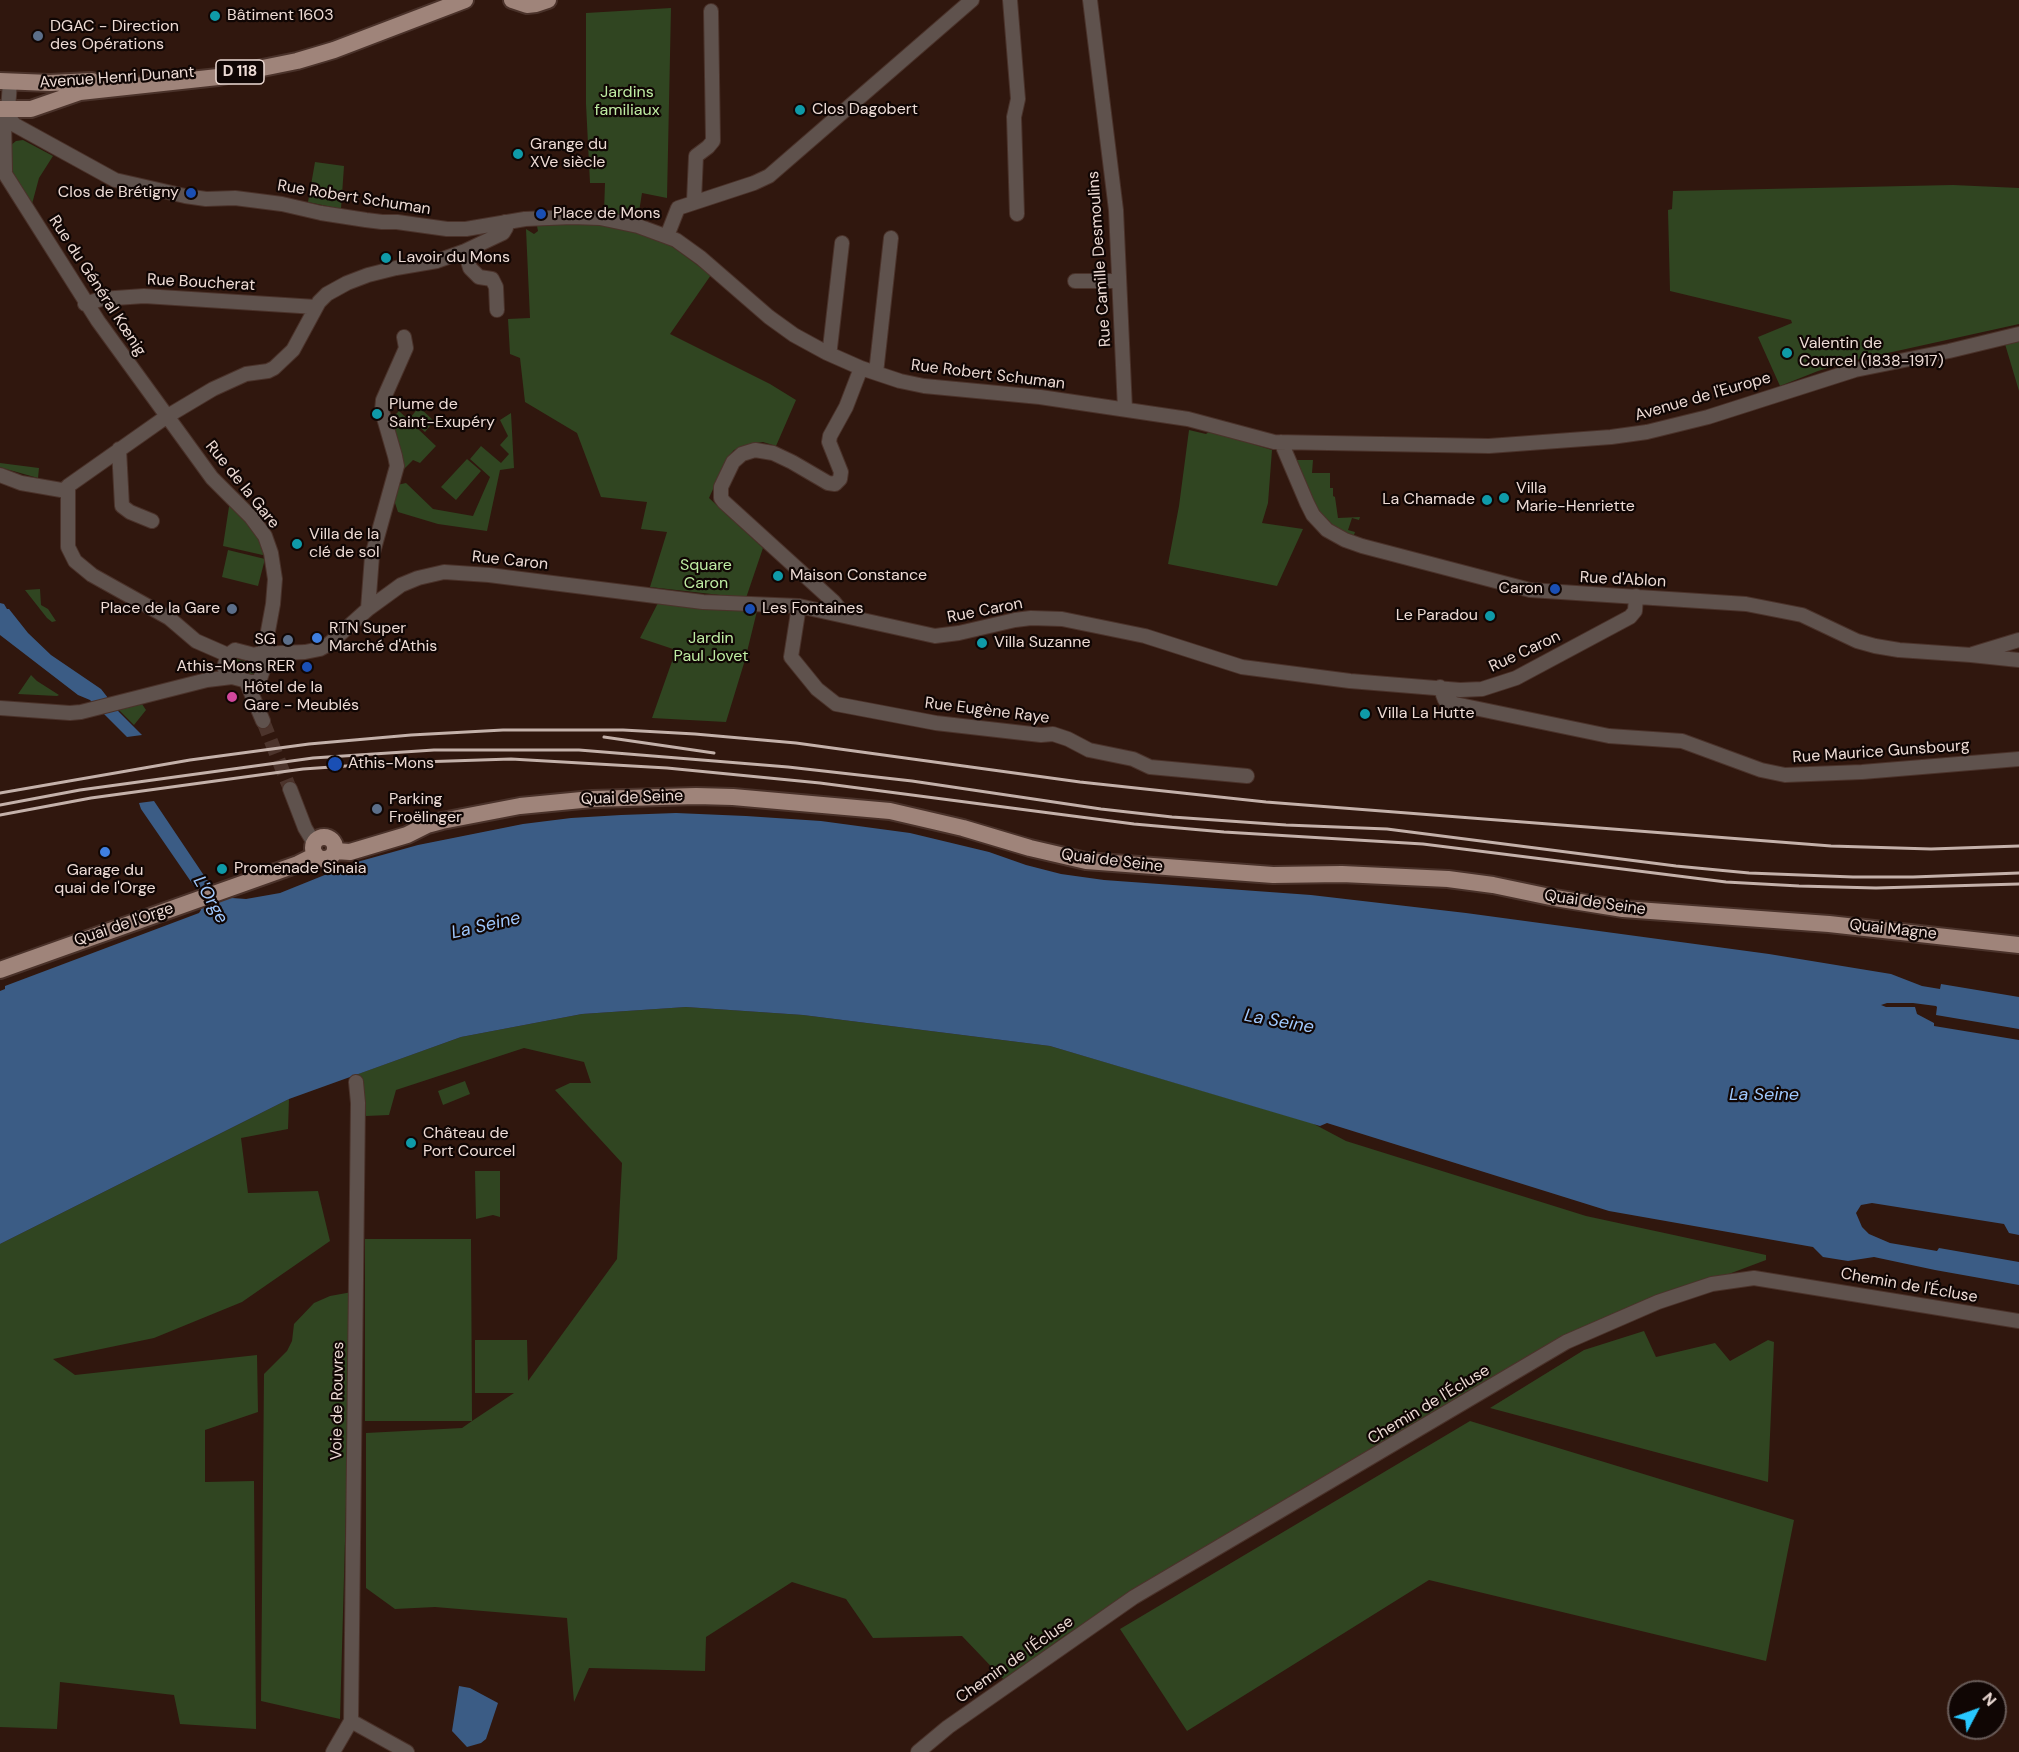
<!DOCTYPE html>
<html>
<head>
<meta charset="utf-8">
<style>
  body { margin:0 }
  #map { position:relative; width:2019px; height:1752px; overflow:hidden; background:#30170e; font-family:"DM Sans",sans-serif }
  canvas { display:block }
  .north { position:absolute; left:1947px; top:1680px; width:60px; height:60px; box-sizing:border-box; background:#100604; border:2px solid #685b58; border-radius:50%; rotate:49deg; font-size:16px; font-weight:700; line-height:24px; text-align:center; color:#eddbd5 }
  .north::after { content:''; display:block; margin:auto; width:21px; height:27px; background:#28c8ff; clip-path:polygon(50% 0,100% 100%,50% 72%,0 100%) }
</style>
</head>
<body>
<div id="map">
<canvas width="2019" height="1752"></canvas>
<div class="north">N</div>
</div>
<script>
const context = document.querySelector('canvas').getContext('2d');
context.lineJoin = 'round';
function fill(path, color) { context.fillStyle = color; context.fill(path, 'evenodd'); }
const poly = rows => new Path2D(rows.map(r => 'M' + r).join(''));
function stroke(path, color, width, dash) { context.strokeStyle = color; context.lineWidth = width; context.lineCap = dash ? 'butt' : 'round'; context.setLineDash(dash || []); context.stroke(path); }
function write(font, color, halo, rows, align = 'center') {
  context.font = font + ' "DM Sans",sans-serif'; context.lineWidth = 4.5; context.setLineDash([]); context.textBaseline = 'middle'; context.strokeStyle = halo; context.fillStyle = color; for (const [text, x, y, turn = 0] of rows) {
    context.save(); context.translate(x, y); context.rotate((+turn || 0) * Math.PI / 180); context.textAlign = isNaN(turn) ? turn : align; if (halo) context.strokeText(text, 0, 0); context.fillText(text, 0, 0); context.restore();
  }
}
const green = poly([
  [671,8,667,198,642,193,638,218,604,212,605,183,590,183,586,104,586,13],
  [23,140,53,156,39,178,32,204,9,166,11,145,16,141],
  [315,162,344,166,341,209,308,202],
  [1953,185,2019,188,2019,324,1847,362,1818,371,1780,386,1758,337,1792,323,1791,320,1670,291,1668,210,1672,209,1673,191],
  [572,221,614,226,666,242,711,275,670,334,770,384,796,400,776,446,763,442,756,443,734,450,727,458,709,498,763,548,746,598,650,587,667,532,641,529,647,502,601,497,577,433,525,402,520,358,510,354,508,319,530,318,526,229,534,234,538,231,537,226],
  [2019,340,2019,391,2005,344],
  [419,407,434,421,425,432,410,418],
  [399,411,436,446,420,463,413,460,404,469,390,420],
  [511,413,514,468,500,470,487,531,438,524,398,512,394,500,397,485,406,483,433,509,473,516,490,477,470,459,481,446,501,463,509,454,500,445,508,436,500,420],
  [1189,430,1206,434,1210,431,1272,450,1268,503,1262,523,1303,529,1277,586,1168,564,1179,506],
  [467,459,481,471,456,500,441,487],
  [1295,460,1313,460,1312,473,1330,473,1330,488,1333,488,1333,496,1335,497,1338,518,1360,517,1359,520,1352,518,1348,530,1355,532,1353,538,1338,530,1318,510,1310,497],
  [0,463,39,468,38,478,6,469,0,467],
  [230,500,253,526,267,556,223,546],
  [228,550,265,559,258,586,222,577],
  [40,589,41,605,48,609,56,621,52,622,47,618,25,590],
  [659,601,708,610,711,609,757,611,745,660,726,722,652,718,676,650,640,638],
  [237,659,255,664,257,667,254,675,233,672,230,664,233,660],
  [31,675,37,681,59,695,57,696,18,694],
  [142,704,146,710,134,725,119,710],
  [686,1007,803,1015,1050,1046,1312,1123,1346,1141,1586,1216,1766,1255,1766,1260,1620,1315,1255,1521,1064,1636,1005,1681,962,1636,873,1638,846,1599,792,1582,706,1637,705,1671,589,1668,574,1702,567,1618,435,1607,395,1609,366,1588,366,1433,462,1428,472,1421,365,1421,365,1239,471,1239,472,1421,514,1393,475,1393,475,1340,527,1340,528,1381,617,1259,622,1163,555,1090,570,1083,591,1083,584,1062,524,1048,396,1090,389,1115,366,1116,358,1074,461,1037,582,1014],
  [465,1081,470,1094,443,1105,438,1091],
  [289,1099,288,1129,241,1138,248,1193,318,1191,330,1241,242,1302,154,1338,53,1359,75,1375,257,1355,258,1412,205,1430,205,1482,254,1481,256,1729,180,1724,174,1695,60,1682,57,1729,0,1727,0,1244],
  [475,1171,500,1171,500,1217,493,1215,476,1219],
  [352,1292,340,1719,261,1701,264,1374,287,1351,292,1341,294,1324,314,1303,330,1296],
  [1644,1331,1656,1357,1715,1343,1730,1361,1768,1340,1774,1342,1768,1482,1490,1408,1584,1350],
  [1470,1421,1794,1520,1766,1661,1429,1580,1187,1731,1120,1629]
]);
const water = poly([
  [0,603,4,604,7,609,9,609,28,633,51,655,101,689,119,712,142,735,127,737,90,700,78,695,0,635],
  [154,801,207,880,232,898,246,899,280,893,357,862,418,845,523,824,571,818,621,815,676,813,746,816,821,821,910,833,989,852,1026,865,1061,874,1104,880,1311,895,1466,913,1769,954,1891,974,1922,986,1940,989,1941,984,2019,997,2019,1029,1936,1015,1937,1007,1936,1006,1913,1003,1887,1003,1881,1005,1886,1007,1915,1007,1917,1014,1934,1023,1934,1026,2019,1040,2019,1235,2009,1233,2004,1224,1872,1203,1861,1205,1856,1213,1862,1227,1869,1234,1890,1243,1937,1251,1939,1248,2019,1262,2019,1285,1935,1270,1874,1257,1848,1261,1823,1257,1813,1247,1609,1211,1327,1123,1320,1126,1050,1046,803,1015,686,1007,582,1014,461,1037,289,1099,0,1244,0,991,5,989,5,986,199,913,201,910,196,889,141,809,139,803],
  [459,1686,470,1688,498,1703,486,1739,481,1743,467,1747,452,1731]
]);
const minorTunnel = poly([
  [263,721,290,789]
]);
const minor = poly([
  [1010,0,1018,99,1014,117,1017,214],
  [1090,0,1116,210,1125,409],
  [10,82,8,110,11,120,15,125,115,180,185,196,206,199,235,198,282,204,321,213,366,220,382,222,397,222,447,229,466,229,525,219,572,217,600,218,638,226,676,240,701,258,769,317,794,335,827,353,861,368,900,381,924,386,1040,397,1188,419,1274,442,1489,446,1611,437,1647,432,1708,417,1855,370,1949,351,2019,334],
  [0,166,98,321,212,478,251,517,265,536,271,553,275,579,273,604,264,653],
  [5,171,4,120,8,111],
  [694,201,696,156,708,147,713,141,711,11],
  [667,236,678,208,754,183,769,176,972,0],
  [465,251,470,268,479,277,492,279,496,287,497,310],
  [1075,281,1119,281],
  [85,304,101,299,144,296,316,307],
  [827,353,830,348,842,243],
  [876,373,891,238],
  [1281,442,1307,503,1313,515,1327,530,1345,540,1362,546,1530,590,1746,604,1802,615,1857,641,1875,646,1899,650,1971,655,2019,660],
  [119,449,122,506,130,512,152,521],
  [0,475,21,483,67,491],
  [799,606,791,657,817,689,836,704,936,723,1041,735,1053,734,1068,739,1089,750,1133,759,1150,767,1247,776],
  [368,609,372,556,397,466,395,456,382,411,383,400,406,348,404,337],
  [838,614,838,607,834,602,724,502,721,498,721,487,733,462,742,454,755,450,773,453,792,462,828,483,835,484,840,479,841,472,829,442,830,436,846,407,861,368],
  [235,650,262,657,265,664,260,679,256,682,251,682,232,677,228,674,224,667,228,655,235,650],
  [257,654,305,652,320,649,329,644,368,609,401,585,418,578,444,572,489,575,703,602,799,606,935,636,959,633,1015,620,1031,618,1062,619,1145,636,1242,667,1350,681,1460,690,1482,689,1516,678,1630,617,1635,611,1636,596],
  [1973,654,2019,640],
  [228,655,196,641,169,618,92,575,75,561,68,547,68,486,166,417,213,389,246,374,268,371,274,368,293,350,319,302,327,294,347,283,368,275,396,268,437,261,465,251,503,233,506,228,505,222],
  [246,681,263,721],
  [1440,687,1445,700,1455,704,1609,736,1682,741,1761,770,1785,775,1862,772,2019,759],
  [0,708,70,713,81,712,207,680,232,677],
  [290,789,305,828,314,843],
  [351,1721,358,1103,356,1082],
  [351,1721,407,1752],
  [333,1752,351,1721],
  [918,1752,948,1727,1134,1597,1566,1342,1658,1302,1712,1284,1754,1278,2019,1321]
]);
const major = poly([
  [512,0,527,5,536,4,548,0],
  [0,81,50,83,92,81],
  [0,109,31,109,80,92,218,77,297,61,334,50,465,0],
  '313 848a11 11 0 1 1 22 0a11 11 0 1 1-22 0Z',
  [335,851,350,852,407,835,427,825,442,821,520,806,592,799,696,796,733,797,890,811,963,828,1030,848,1086,861,1273,875,1342,874,1448,879,1493,885,1555,898,1623,909,1829,924,2019,945],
  [0,970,298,864,316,855]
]);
const rail = poly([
  [604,737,714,753],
  [0,793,190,760,309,744,411,735,503,730,623,730,695,734,796,743,1080,782,1266,802,1831,846,1931,849,2019,846],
  [0,805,80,790,313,758,434,750,579,750,788,767,912,781,1101,809,1172,817,1286,825,1387,829,1676,866,1749,873,1853,877,1913,877,2019,873],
  [0,815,91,798,303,769,389,763,511,759,667,768,820,783,1134,824,1224,832,1423,844,1726,882,1799,886,1876,888,2019,884]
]);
const markers = [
  [215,16,6,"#0f9aa8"],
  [38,36,6,"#5c6f8a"],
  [800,110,6,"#0f9aa8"],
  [518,154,6,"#0f9aa8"],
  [191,193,6,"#1a4fb4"],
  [541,214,6,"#1a4fb4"],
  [386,258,6,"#0f9aa8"],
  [1787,353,6,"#0f9aa8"],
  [377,414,6,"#0f9aa8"],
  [1504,498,6,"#0f9aa8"],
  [1487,500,6,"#0f9aa8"],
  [297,544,6,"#0f9aa8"],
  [778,576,6,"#0f9aa8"],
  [1555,589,6,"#1a4fb4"],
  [232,609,6,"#5c6f8a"],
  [750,609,6,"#1a4fb4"],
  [1490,616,6,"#0f9aa8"],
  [317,638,6,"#3f7fe0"],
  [288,640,6,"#5c6f8a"],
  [982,643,6,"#0f9aa8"],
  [307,667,6,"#1a4fb4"],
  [232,697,6,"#d1479c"],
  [1365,714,6,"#0f9aa8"],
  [335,764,8,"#1a4fb4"],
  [377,809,6,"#5c6f8a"],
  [105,852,6,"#3f7fe0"],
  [222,869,6,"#0f9aa8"],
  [411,1143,6,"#0f9aa8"]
];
const shields = [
  [240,72,48]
];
const shieldNames = [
  ["D 118",240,72]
];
const poiNames = [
  ["Bâtiment 1603",227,16],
  ["DGAC - Direction",50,27],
  ["des Opérations",50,45],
  ["Clos Dagobert",812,110],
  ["Grange du",530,145],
  ["XVe siècle",530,163],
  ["Clos de Brétigny",179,193,"right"],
  ["Place de Mons",553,214],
  ["Lavoir du Mons",398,258],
  ["Valentin de",1799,344],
  ["Courcel (1838-1917)",1799,362],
  ["Plume de",389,405],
  ["Saint-Exupéry",389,423],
  ["Villa",1516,489],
  ["Marie-Henriette",1516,507],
  ["La Chamade",1475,500,"right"],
  ["Villa de la",309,535],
  ["clé de sol",309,553],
  ["Maison Constance",790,576],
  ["Caron",1543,589,"right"],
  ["Place de la Gare",220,609,"right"],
  ["Les Fontaines",762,609],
  ["Le Paradou",1478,616,"right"],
  ["RTN Super",329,629],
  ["Marché d'Athis",329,647],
  ["SG",276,640,"right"],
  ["Villa Suzanne",994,643],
  ["Athis-Mons RER",295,667,"right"],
  ["Hôtel de la",244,688],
  ["Gare - Meublés",244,706],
  ["Villa La Hutte",1377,714],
  ["Athis-Mons",348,764],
  ["Parking",389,800],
  ["Froëlinger",389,818],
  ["Promenade Sinaia",234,869],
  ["Garage du",105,871,"center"],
  ["quai de l'Orge",105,889,"center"],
  ["Château de",423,1134],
  ["Port Courcel",423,1152]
];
const streetNames = [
  ["Avenue Henri Dunant",117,78,-4],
  ["Rue Robert Schuman",354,198,9],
  ["Rue Camille Desmoulins",1100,259,-94],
  ["Rue Boucherat",201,283,3],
  ["Rue du Général Kœnig",97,286,57],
  ["Rue Robert Schuman",988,375,7],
  ["Avenue de l'Europe",1703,397,-16],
  ["Rue de la Gare",242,485,51],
  ["Rue Caron",510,561,6],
  ["Rue d'Ablon",1623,580,3],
  ["Rue Caron",985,611,-11],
  ["Rue Caron",1525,652,-25],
  ["Rue Eugène Raye",987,711,7],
  ["Rue Maurice Gunsbourg",1881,752,-4],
  ["Quai de Seine",632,798,-2],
  ["Quai de Seine",1112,861,7],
  ["Quai de Seine",1595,903,8],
  ["Quai de l'Orge",124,925,-19],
  ["Quai Magne",1893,930,6],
  ["Chemin de l'Écluse",1909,1286,10],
  ["Voie de Rouvres",338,1401,-89],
  ["Chemin de l'Écluse",1429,1405,-31],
  ["Chemin de l'Écluse",1015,1660,-35]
];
const parkNames = [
  ["Jardins",627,93],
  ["familiaux",627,111],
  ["Square",706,566],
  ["Caron",706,584],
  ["Jardin",711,639],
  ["Paul Jovet",711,657]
];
const waterNames = [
  ["L'Orge",210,900,60],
  ["La Seine",486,926,-13],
  ["La Seine",1279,1022,10],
  ["La Seine",1764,1095]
];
fill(green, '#304521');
fill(water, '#3b5c85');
stroke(minorTunnel, '#4c342c', 14, [14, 7]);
stroke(minor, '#4a322a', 16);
stroke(major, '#4a322a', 20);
stroke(minor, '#5f524d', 14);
stroke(major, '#9f847a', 16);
stroke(rail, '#c4b1aa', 3);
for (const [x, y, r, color] of markers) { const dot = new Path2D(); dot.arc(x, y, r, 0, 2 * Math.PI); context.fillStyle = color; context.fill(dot); stroke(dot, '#100604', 2); }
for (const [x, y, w] of shields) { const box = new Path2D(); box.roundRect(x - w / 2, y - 12, w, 24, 4.5); context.fillStyle = '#100604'; context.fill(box); stroke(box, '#eddbd5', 1.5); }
write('bold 15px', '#eddbd5', null, shieldNames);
write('16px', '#eddbd5', '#100604', poiNames, 'left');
write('16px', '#eddbd5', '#100604', streetNames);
write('16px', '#bfeda3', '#100604', parkNames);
write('italic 18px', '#9fc8fd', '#100604', waterNames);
</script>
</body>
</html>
